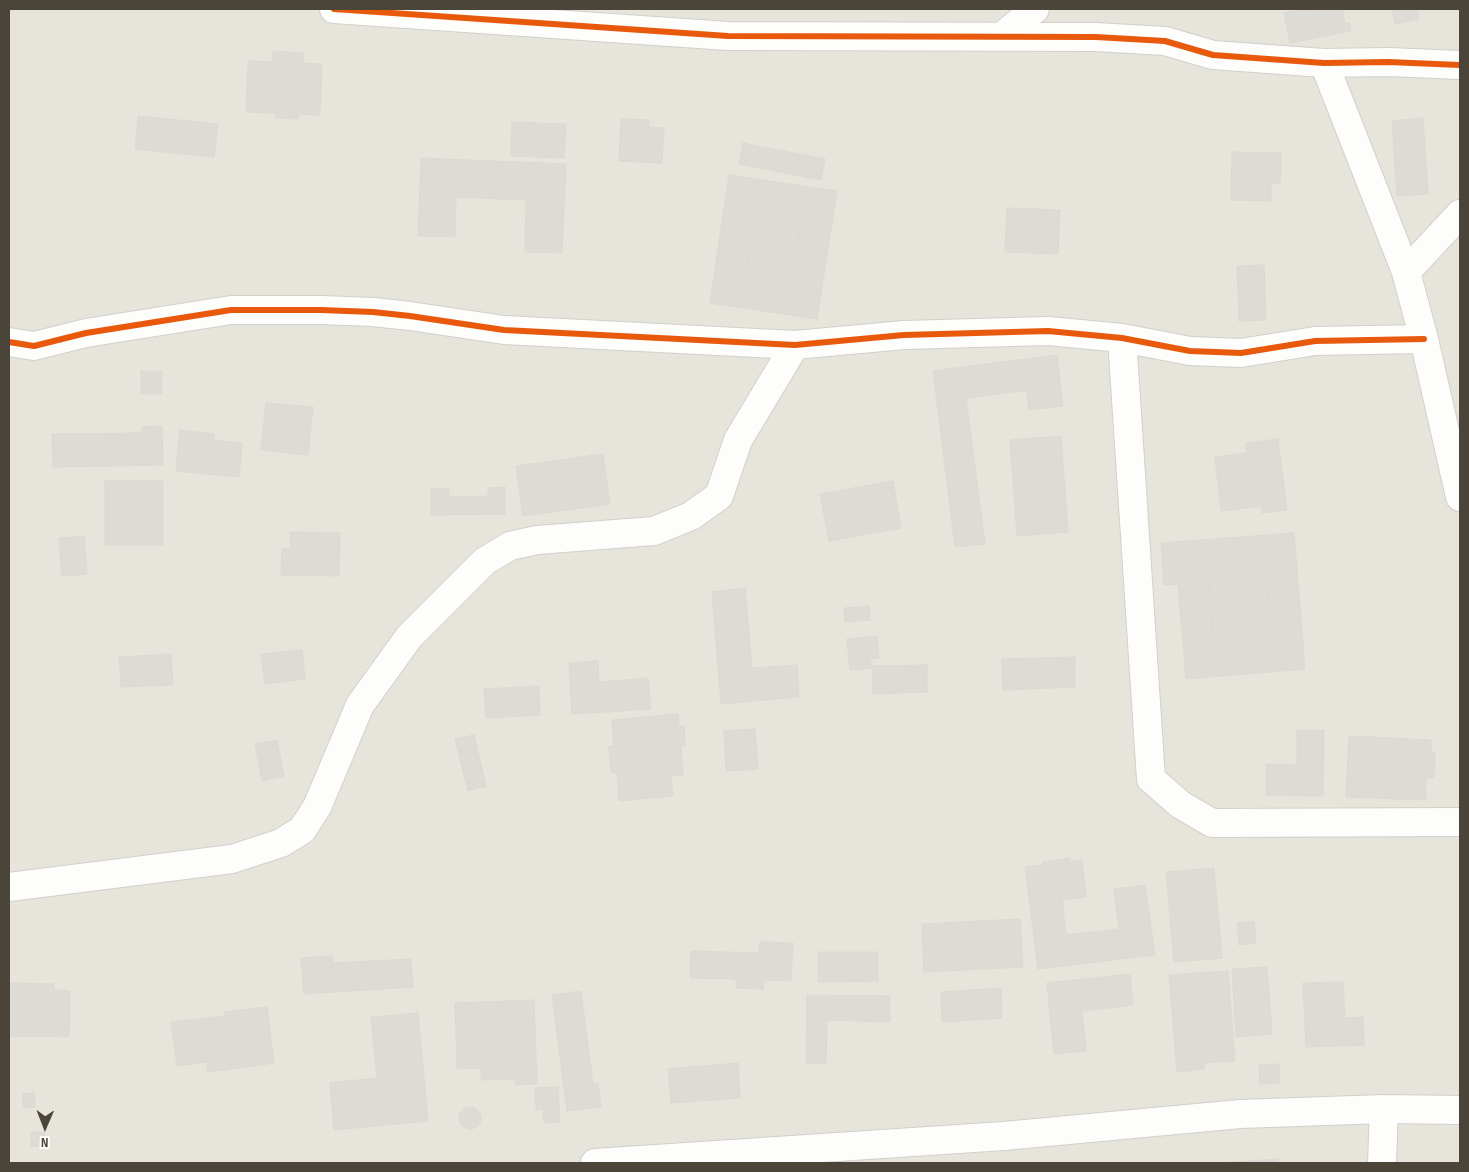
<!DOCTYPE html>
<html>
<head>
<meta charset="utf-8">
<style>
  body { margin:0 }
  #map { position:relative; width:1469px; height:1172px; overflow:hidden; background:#f3f2ee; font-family:"Sofia Sans Condensed",sans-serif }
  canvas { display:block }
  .frame { position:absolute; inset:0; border:10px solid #4b4438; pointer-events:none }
  .north { position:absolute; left:20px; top:1102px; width:50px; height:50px; -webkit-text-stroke:4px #fff; paint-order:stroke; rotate:181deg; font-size:14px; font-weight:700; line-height:20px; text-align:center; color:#4b4438 }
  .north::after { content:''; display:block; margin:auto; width:18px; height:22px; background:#4b4438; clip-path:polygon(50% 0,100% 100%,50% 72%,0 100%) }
</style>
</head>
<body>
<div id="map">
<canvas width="1469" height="1172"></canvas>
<div class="frame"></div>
<div class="north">N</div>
</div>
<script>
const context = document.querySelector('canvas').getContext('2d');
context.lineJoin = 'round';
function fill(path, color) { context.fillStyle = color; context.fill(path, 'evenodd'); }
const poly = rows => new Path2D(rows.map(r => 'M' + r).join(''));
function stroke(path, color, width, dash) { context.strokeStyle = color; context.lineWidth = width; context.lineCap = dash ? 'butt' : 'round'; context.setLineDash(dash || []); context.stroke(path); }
const residential = poly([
  [9,9,1460,9,1460,1163,9,1163]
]);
const building = poly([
  [1309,9,1342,9,1345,24,1349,23,1351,31,1290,43,1284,13,1309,9],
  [1392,9,1417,9,1419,19,1395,24,1392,9],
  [273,51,303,53,303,63,322,64,320,115,299,114,298,119,275,118,275,113,246,112,248,61,273,62,273,51],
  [138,116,218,124,214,157,135,149,138,116],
  [1423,118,1428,194,1397,196,1392,121,1423,118],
  [621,119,649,120,649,127,664,128,662,163,619,161,621,119],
  [512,122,566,124,564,158,511,156,512,122],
  [743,143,825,159,821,180,739,164,743,143],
  [1232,152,1281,153,1280,183,1271,183,1271,201,1231,200,1232,152],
  [421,158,566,164,562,253,525,252,526,200,456,197,455,237,418,236,421,158],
  [729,175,837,191,817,319,710,303,729,175],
  [755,212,802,219,791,286,745,279,755,212],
  [1007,208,1060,210,1058,254,1005,252,1007,208],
  [755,212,802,219,791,286,745,279,755,212],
  [1264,265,1266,320,1239,321,1237,266,1264,265],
  [1057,355,1063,406,1029,410,1027,390,966,398,985,544,955,547,933,371,1057,355],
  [141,371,162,371,162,394,141,394,141,371],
  [266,403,313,407,308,455,261,450,266,403],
  [162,426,163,465,53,467,52,434,142,433,142,427,162,426],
  [180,430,214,434,214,440,242,443,239,477,176,471,180,430],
  [1061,436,1068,532,1017,536,1010,440,1061,436],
  [1278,439,1287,510,1262,513,1261,506,1221,511,1215,457,1247,453,1246,443,1278,439],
  [603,454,610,504,523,516,516,466,603,454],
  [105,481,163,481,163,545,105,545,105,481],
  [893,481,901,528,829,541,820,494,893,481],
  [505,487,505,514,431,515,431,489,448,488,449,497,488,496,488,488,505,487],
  [290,532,340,533,339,576,281,575,282,549,290,549,290,532],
  [1294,533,1305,669,1186,679,1178,584,1164,585,1161,543,1294,533],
  [1266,569,1271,634,1213,638,1208,573,1266,569],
  [84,536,87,574,62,576,59,538,84,536],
  [1266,569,1271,634,1213,638,1208,573,1266,569],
  [745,588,752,668,797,665,799,697,721,704,712,592,745,588],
  [869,606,870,620,845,622,844,608,869,606],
  [877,636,879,658,870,659,871,668,850,670,847,639,877,636],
  [302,650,305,679,265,684,261,654,302,650],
  [171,654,173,685,121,687,119,657,171,654],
  [1075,657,1075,687,1003,690,1002,659,1075,657],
  [598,661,599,682,648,678,651,709,572,714,569,663,598,661],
  [927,665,927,692,873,694,872,666,927,665],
  [539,686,540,715,486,718,484,689,539,686],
  [678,714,679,727,684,726,685,745,681,745,683,775,671,776,673,796,619,801,617,773,611,773,609,746,614,746,612,720,678,714],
  [755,729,758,769,726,771,724,731,755,729],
  [1297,730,1324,730,1323,796,1266,795,1266,764,1297,765,1297,730],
  [474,735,486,786,468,791,455,739,474,735],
  [1349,736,1431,740,1431,752,1435,752,1434,778,1426,778,1426,800,1346,797,1349,736],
  [277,740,284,776,262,781,255,744,277,740],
  [1070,858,1070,862,1082,860,1086,897,1062,900,1066,935,1119,929,1114,889,1145,885,1155,955,1038,969,1025,867,1043,865,1043,862,1070,858],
  [1214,868,1222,958,1174,962,1166,872,1214,868],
  [1020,919,1023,967,924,972,922,924,1020,919],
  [1254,921,1256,943,1239,945,1237,923,1254,921],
  [760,942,793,943,791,981,764,980,763,989,736,988,736,979,690,978,691,951,759,953,760,942],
  [818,952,878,952,878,981,818,982,818,952],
  [332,956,333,963,411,959,413,987,304,994,301,958,332,956],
  [1267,967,1272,1034,1236,1037,1232,969,1267,967],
  [1228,971,1235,1061,1204,1063,1205,1069,1177,1072,1169,975,1228,971],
  [1130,974,1133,1005,1082,1011,1086,1051,1054,1054,1047,983,1130,974],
  [1343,982,1345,1018,1363,1017,1364,1045,1306,1047,1303,983,1343,982],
  [9,983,54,984,54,990,70,991,69,1037,9,1036,9,983],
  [1001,988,1002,1018,942,1022,941,992,1001,988],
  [581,991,593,1084,598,1083,601,1107,567,1111,552,995,581,991],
  [807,995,890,996,890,1022,827,1020,826,1064,806,1063,807,995],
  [534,1000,537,1084,516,1085,516,1079,481,1080,481,1068,457,1069,455,1003,534,1000],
  [267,1007,274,1063,232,1069,224,1012,267,1007],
  [418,1013,428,1121,334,1130,330,1083,377,1078,371,1017,418,1013],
  [223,1016,231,1069,208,1072,207,1062,177,1066,171,1022,223,1016],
  [738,1063,740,1098,671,1103,668,1069,738,1063],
  [1279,1064,1280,1083,1260,1084,1259,1065,1279,1064],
  [558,1087,560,1122,544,1123,543,1109,536,1110,535,1088,558,1087],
  [34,1093,35,1107,24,1108,22,1094,34,1093],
  '459 1118a11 11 0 1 1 22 0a11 11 0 1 1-22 0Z',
  [31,1132,45,1132,45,1147,31,1146,31,1132],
  [1278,1159,1278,1163,1218,1163,1278,1159]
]);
const street = poly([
  [334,9,728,36,1096,37,1165,41,1213,55,1324,63,1388,62,1460,65],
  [1001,37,1035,9],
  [1324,63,1406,272,1424,339,1460,497],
  [1406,272,1460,214],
  [1122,338,1151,779,1181,805,1212,823,1460,822],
  [9,342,34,346,86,333,231,310,321,310,373,312,410,316,504,330,795,345,904,335,1048,331,1122,338,1190,351,1241,353,1315,341,1424,339],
  [9,887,232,859,281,843,302,830,317,807,360,705,409,637,485,561,510,546,537,540,654,531,691,516,719,496,738,440,795,345],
  [595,1163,1004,1136,1240,1114,1384,1109,1460,1110],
  [1382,1163,1384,1109]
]);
const cycleway = poly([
  [334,9,728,36,1096,37,1165,41,1213,55,1324,63,1388,62,1460,65],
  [9,342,34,346,86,333,231,310,321,310,373,312,410,316,504,330,795,345,904,335,1048,331,1122,338,1190,351,1241,353,1315,341,1424,339]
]);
fill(residential, '#e7e4db');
fill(building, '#dddbd6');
stroke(building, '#dcd9d4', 1);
stroke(street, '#d1d0cb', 30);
stroke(street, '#fdfdfc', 28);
stroke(cycleway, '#e8590c', 6);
</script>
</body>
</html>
